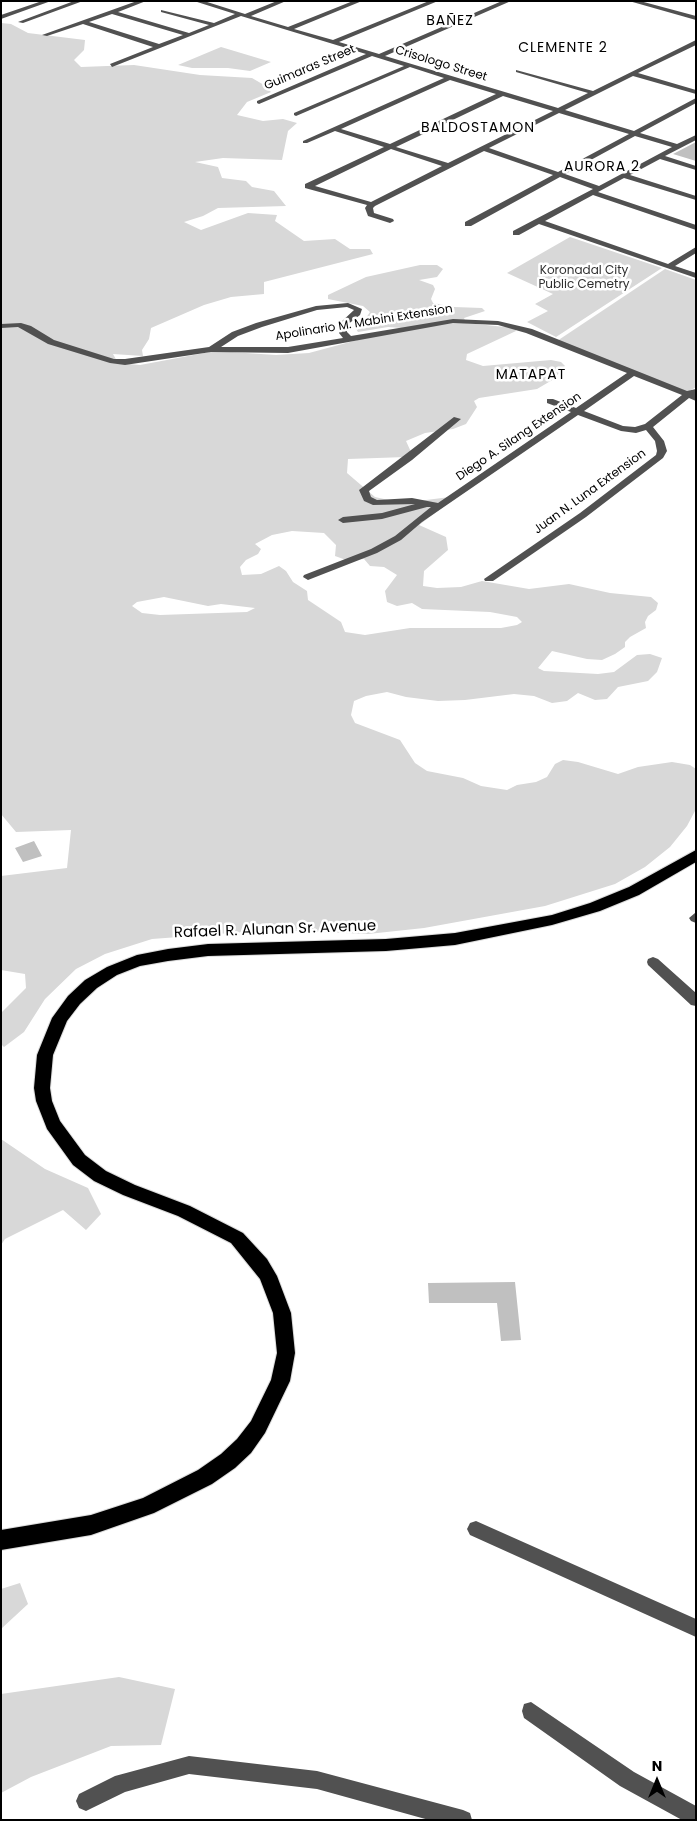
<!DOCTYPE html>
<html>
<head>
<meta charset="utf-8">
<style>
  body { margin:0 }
  #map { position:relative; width:697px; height:1821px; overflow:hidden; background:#fff; font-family:Poppins,sans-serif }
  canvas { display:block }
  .frame { position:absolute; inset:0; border:2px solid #000; pointer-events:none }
  .north { position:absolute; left:632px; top:1756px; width:50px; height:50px; -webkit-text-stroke:4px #fff; paint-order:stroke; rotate:0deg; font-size:14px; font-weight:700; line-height:20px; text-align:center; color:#000 }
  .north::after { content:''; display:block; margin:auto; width:18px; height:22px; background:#000; clip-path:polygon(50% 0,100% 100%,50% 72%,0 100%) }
</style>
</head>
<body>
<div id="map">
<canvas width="697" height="1821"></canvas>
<div class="frame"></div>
<div class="north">N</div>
</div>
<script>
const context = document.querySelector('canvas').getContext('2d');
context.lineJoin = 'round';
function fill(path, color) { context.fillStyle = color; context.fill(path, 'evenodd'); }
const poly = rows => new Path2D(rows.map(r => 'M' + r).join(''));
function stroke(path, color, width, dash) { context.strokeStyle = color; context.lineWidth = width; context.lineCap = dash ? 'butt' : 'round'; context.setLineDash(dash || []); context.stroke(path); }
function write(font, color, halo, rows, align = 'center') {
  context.font = font + ' Poppins,sans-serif'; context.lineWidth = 5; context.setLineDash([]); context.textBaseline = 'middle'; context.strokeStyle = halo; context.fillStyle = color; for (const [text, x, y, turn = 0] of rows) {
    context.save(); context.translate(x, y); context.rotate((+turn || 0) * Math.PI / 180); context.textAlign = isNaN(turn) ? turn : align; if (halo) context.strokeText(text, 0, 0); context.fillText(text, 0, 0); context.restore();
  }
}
const green = poly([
  [1,23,11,24,28,33,85,40,84,50,74,60,81,67,134,65,200,75,252,78,264,85,271,92,247,102,237,115,263,121,283,119,297,123,288,131,282,160,223,158,195,162,218,167,222,178,246,181,252,187,274,191,286,206,218,208,203,216,184,222,201,230,248,213,277,215,275,221,304,241,335,239,350,249,370,249,373,254,264,282,264,294,231,297,204,305,151,328,149,339,142,350,143,356,113,354,118,363,140,365,215,351,276,355,309,353,402,328,388,327,358,332,354,326,364,321,370,312,363,306,328,299,328,295,366,277,420,265,437,265,443,269,437,277,419,280,433,285,435,289,431,299,433,303,454,307,482,308,485,311,464,318,466,323,515,328,516,331,467,354,466,360,483,366,551,360,561,362,565,366,554,379,537,389,479,398,474,401,477,407,466,424,453,429,425,433,406,441,411,452,406,457,348,459,347,473,375,497,402,503,458,496,419,525,446,537,448,550,424,571,423,586,437,588,461,587,482,581,529,589,569,584,610,593,651,597,658,603,656,610,648,616,645,622,646,628,630,637,625,642,625,647,615,654,602,660,587,659,552,651,538,668,544,671,598,674,614,672,637,655,650,654,662,658,657,672,648,681,618,687,607,699,595,700,578,693,567,701,552,703,534,696,514,694,465,700,438,701,406,697,387,692,366,696,354,701,351,715,355,723,400,740,415,763,427,771,463,778,481,786,507,790,517,785,536,782,547,777,555,764,563,760,578,762,618,774,638,767,672,762,690,765,696,769,696,809,687,826,670,847,645,867,615,884,545,906,424,928,368,934,271,930,152,939,105,954,76,969,45,999,24,1032,4,1047,1,1044,1,1013,26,988,25,974,1,970,1,876,67,868,71,830,16,832,1,814],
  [292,531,324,533,336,545,335,556,346,560,364,559,370,566,384,567,397,575,385,591,387,602,397,606,412,603,422,609,490,612,517,617,522,622,517,625,501,628,410,628,365,635,345,632,341,622,308,600,307,591,293,582,286,571,279,566,261,574,242,575,240,567,246,560,258,554,261,549,255,544,272,535],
  [164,597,208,606,221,604,255,608,247,612,160,615,142,613,132,606,137,602],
  [221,47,271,62,250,71,228,68,192,68,178,65],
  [570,237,662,268,556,337,527,322,548,311,535,304,553,294,507,273],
  [665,269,696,280,696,387,688,392,557,341],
  [1,1139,45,1169,88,1188,101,1214,86,1230,63,1210,5,1239,1,1245],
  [20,1583,28,1604,1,1629,1,1589],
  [119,1677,175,1689,161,1745,111,1746,31,1777,1,1793,1,1694]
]);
const building = poly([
  [696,142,696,161,673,154,675,153],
  [34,841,42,856,23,862,15,848],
  [515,1282,521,1340,501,1341,497,1303,429,1303,428,1283]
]);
const minor = poly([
  [42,1,51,1,1,19,1,15,42,1],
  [74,1,83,1,23,23,18,22,74,1],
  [137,1,146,1,118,12,189,33,209,25,161,12,161,10,214,23,235,14,194,1,204,1,245,14,277,1,286,1,251,16,288,27,353,1,362,1,294,29,333,40,429,1,438,1,339,42,379,54,502,1,511,1,385,56,558,108,588,93,516,72,516,70,593,91,696,40,696,45,638,73,696,90,696,94,633,76,565,110,634,131,696,98,696,103,640,133,677,144,696,135,696,140,665,156,696,166,696,170,660,159,630,175,696,196,696,200,624,178,598,192,696,225,696,230,593,195,545,221,668,264,696,247,696,253,675,266,696,273,696,278,539,224,519,235,513,235,513,231,593,189,560,177,471,226,465,226,465,222,553,175,484,151,375,206,373,208,374,213,393,219,394,221,390,223,368,216,365,208,367,205,305,188,305,184,384,147,335,131,307,143,303,143,303,141,444,78,410,67,296,116,294,115,294,113,404,66,372,56,259,104,257,103,257,101,366,54,241,16,112,67,110,64,153,47,83,24,47,36,42,35,137,1],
  [112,14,183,35,159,44,89,22,112,14],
  [450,80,496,94,390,144,341,129,450,80],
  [503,96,553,111,448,163,396,147,503,96],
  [559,113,629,134,558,172,489,148,559,113],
  [635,136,672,147,599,186,565,174,635,136],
  [391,149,442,166,371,202,315,186,391,149],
  [629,1,640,1,696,16,696,20,629,1],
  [348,303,362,309,360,315,347,325,347,332,351,336,453,319,498,321,532,329,687,391,696,389,696,401,689,398,653,427,664,441,667,451,663,458,586,517,493,581,485,581,484,579,580,513,656,455,657,451,655,441,646,430,636,433,621,431,578,415,422,522,401,540,377,553,308,580,303,577,304,575,371,549,395,536,431,507,427,507,382,519,343,523,338,520,343,517,382,513,415,504,373,505,364,501,359,490,454,417,461,419,412,460,369,491,371,497,377,500,412,498,438,503,571,412,547,403,547,399,553,399,576,408,627,373,526,333,498,325,453,323,288,353,211,352,125,365,110,363,48,344,18,327,1,328,1,324,21,323,31,326,54,340,114,359,125,359,209,347,232,332,256,323,316,306,348,303],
  [347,307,354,310,339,324,339,333,343,338,288,347,221,347,238,336,262,327,317,310,347,307],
  [634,376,682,395,645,424,635,427,623,426,584,411,634,376],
  [695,913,696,913,696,923,691,921,689,918,695,913],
  [653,957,658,959,696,993,696,1006,691,1005,648,965,647,962,648,959,653,957],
  [476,1521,696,1619,696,1637,470,1535,467,1529,470,1523,476,1521],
  [531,1702,634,1772,696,1806,696,1820,682,1820,620,1786,524,1718,522,1711,524,1704,531,1702],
  [189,1756,317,1771,463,1810,470,1813,472,1820,429,1820,317,1789,189,1774,125,1792,86,1811,79,1808,76,1801,79,1794,115,1776,189,1756]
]);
const highway = poly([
  [696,850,696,862,639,895,600,911,552,925,455,945,386,951,208,956,168,961,140,966,117,975,97,988,80,1004,67,1021,53,1055,50,1088,52,1101,60,1121,85,1155,106,1171,135,1185,190,1206,243,1233,267,1259,277,1276,291,1313,295,1353,290,1381,265,1433,251,1453,235,1468,212,1484,154,1513,91,1535,1,1550,1,1530,91,1515,143,1498,198,1470,221,1454,237,1439,251,1421,271,1380,277,1353,273,1313,260,1279,231,1243,178,1216,123,1195,94,1181,73,1165,47,1129,36,1101,34,1088,37,1055,52,1018,68,996,85,980,107,967,137,955,168,949,208,944,386,939,455,933,552,915,590,903,629,887,696,850]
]);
const farStreetnames = [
  ["Crisologo Street",441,64,17],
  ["Guimaras Street",310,68,-23],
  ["Apolinario M. Mabini Extension",364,323,-9],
  ["Diego A. Silang Extension",519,437,-34],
  ["Juan N. Luna Extension",590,492,-36]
];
const farParknames = [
  ["Koronadal City",584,271],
  ["Public Cemetry",584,285]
];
const farNeighbourhoodnames = [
  ["BAÑEZ",450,21],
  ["CLEMENTE 2",563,48],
  ["BALDOSTAMON",478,128],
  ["AURORA 2",602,167],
  ["MATAPAT",531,375]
];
const streetNames = [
  ["Rafael R. Alunan Sr. Avenue",275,930,-2]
];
fill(green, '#d8d8d8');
fill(building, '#c0c0c0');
stroke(highway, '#dbdbdb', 2);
fill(minor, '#515151');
fill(highway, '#000');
write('12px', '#000', '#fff', farStreetnames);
write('12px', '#2f2f2f', '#fff', farParknames);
context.letterSpacing = '1px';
write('14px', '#000', '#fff', farNeighbourhoodnames);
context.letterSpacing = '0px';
write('15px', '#000', '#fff', streetNames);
</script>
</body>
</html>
